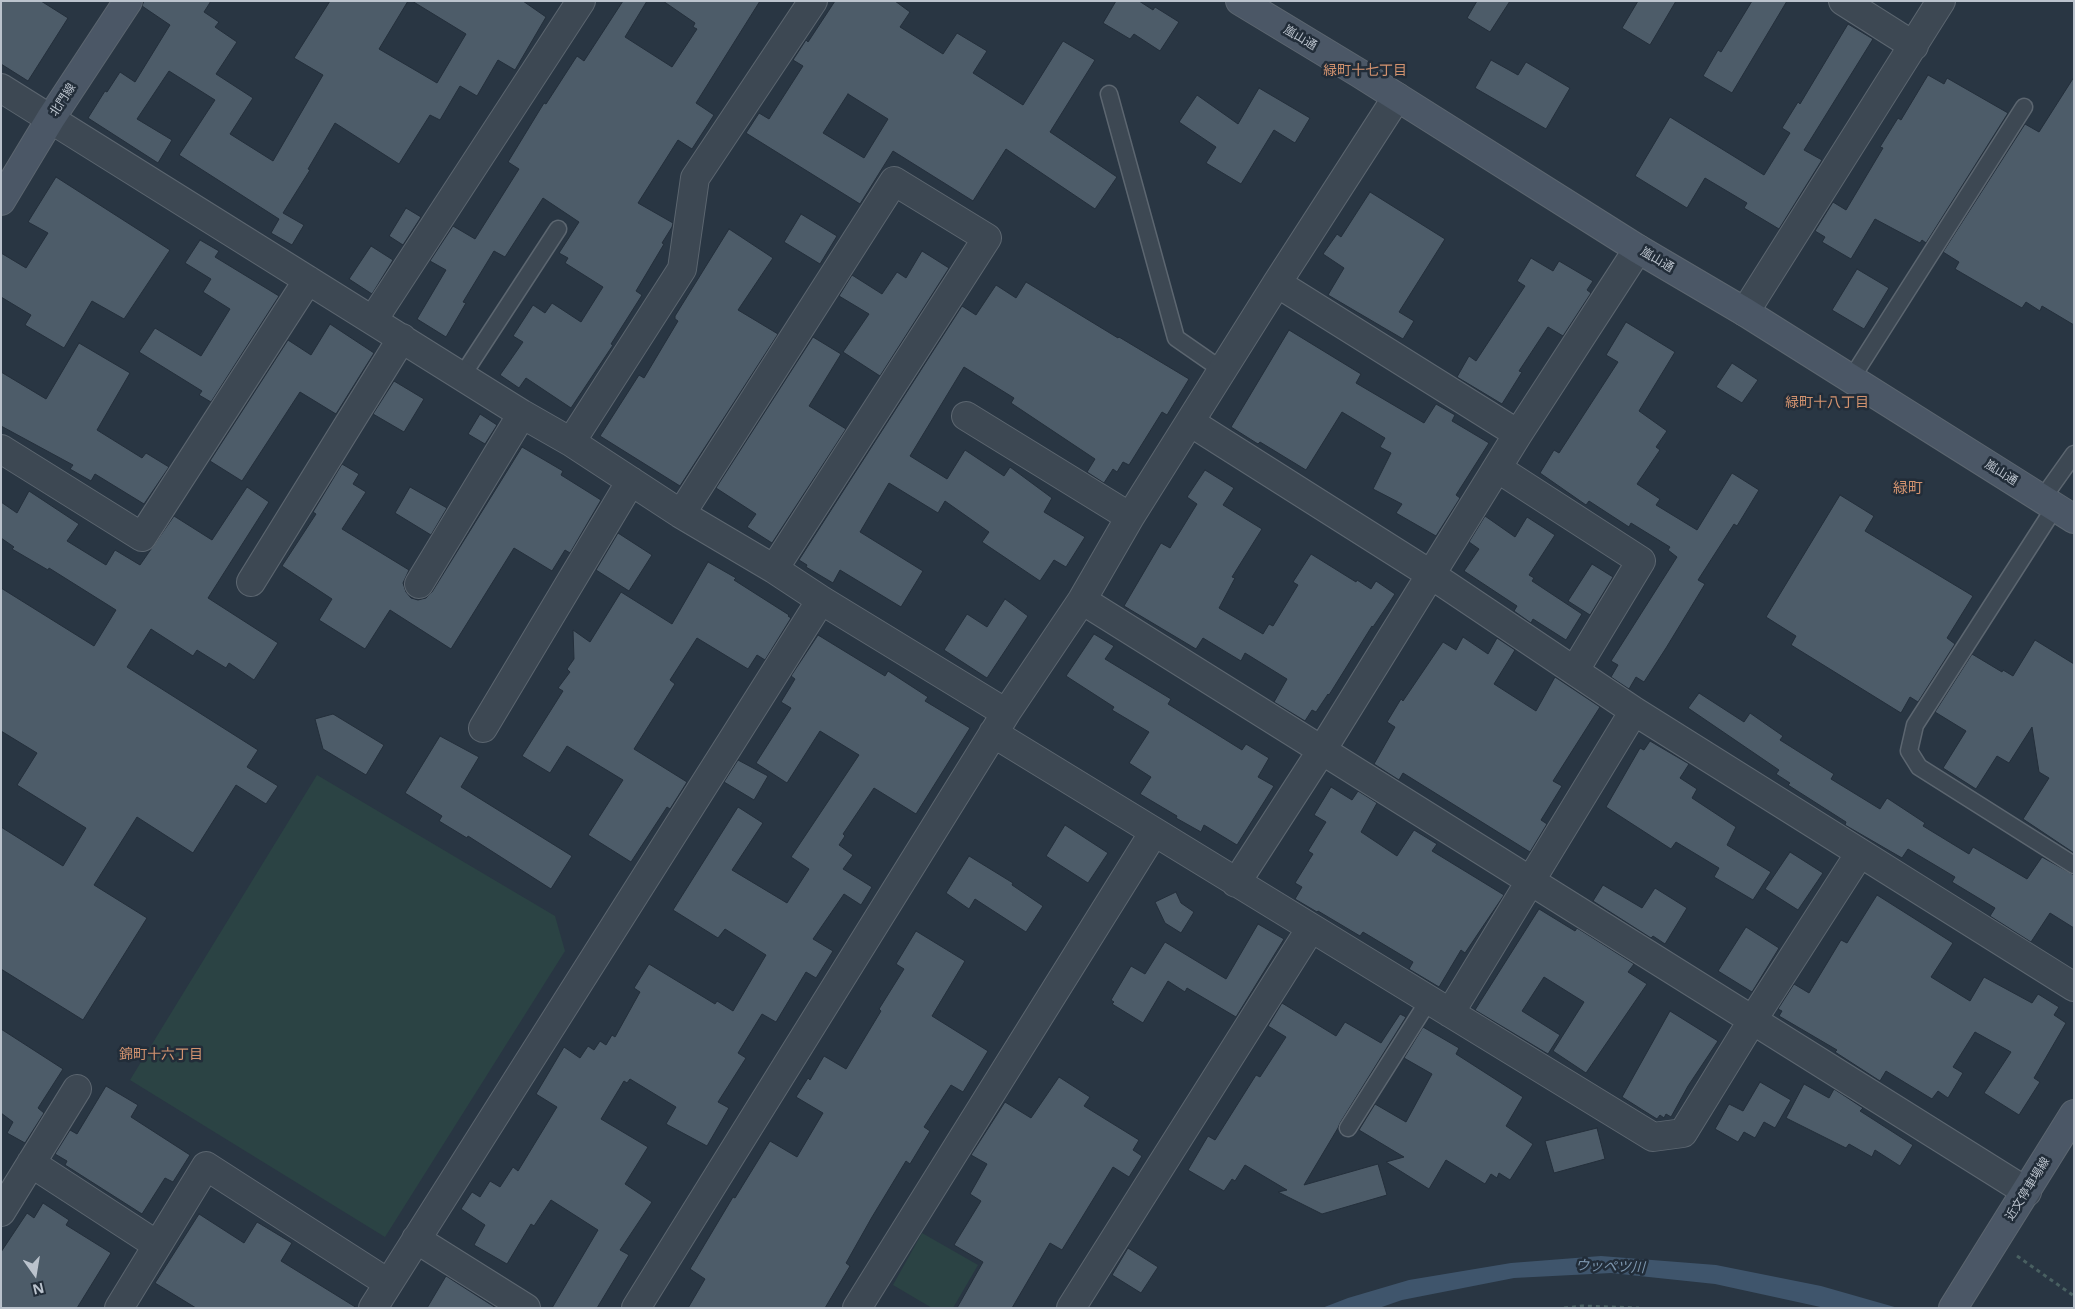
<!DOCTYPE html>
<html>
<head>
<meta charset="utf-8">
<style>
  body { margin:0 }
  #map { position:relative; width:2075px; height:1309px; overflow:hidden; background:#293643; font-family:"Noto Sans",sans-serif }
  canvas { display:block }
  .frame { position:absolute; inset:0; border:2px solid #bbc3cd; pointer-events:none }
  .north { position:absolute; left:10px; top:1249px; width:50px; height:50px; -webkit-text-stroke:4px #222d39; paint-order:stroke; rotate:167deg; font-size:14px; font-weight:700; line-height:20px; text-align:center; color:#bbc3cd }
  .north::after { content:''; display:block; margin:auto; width:18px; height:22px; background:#bbc3cd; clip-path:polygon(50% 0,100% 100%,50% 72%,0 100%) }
</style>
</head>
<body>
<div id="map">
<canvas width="2075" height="1309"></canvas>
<div class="frame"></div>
<div class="north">N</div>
</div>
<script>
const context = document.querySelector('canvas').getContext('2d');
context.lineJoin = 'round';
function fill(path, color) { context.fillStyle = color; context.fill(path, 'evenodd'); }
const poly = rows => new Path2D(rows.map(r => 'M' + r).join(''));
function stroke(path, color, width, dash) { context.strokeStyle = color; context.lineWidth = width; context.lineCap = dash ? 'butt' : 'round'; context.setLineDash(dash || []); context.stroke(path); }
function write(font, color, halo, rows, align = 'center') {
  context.font = font + ' "Noto Sans","Noto Sans JP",sans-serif'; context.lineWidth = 5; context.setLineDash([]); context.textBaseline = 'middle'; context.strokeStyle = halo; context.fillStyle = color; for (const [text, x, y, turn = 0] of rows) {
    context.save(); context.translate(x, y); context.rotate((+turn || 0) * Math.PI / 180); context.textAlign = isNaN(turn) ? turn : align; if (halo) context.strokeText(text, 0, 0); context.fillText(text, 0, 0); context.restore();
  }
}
const green = poly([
  [317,775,555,916,565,951,385,1237,130,1080],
  [922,1233,978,1265,953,1308,932,1308,893,1285]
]);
const water = poly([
  [1601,1256,1716,1265,1821,1286,1898,1308,1825,1308,1715,1284,1611,1273,1514,1278,1402,1300,1379,1308,1322,1308,1348,1298,1409,1280,1511,1263]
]);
const building = poly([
  [1,1,41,1,68,18,28,81,1,64,1,1],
  [144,1,211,1,204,12,219,22,215,27,237,42,216,74,253,98,230,134,273,161,323,75,294,58,330,1,408,1,379,49,437,83,466,34,412,1,523,1,546,17,515,70,498,60,477,96,460,86,440,120,430,115,399,164,335,123,308,169,310,170,283,213,304,225,292,245,271,233,279,219,179,155,215,100,169,71,137,119,172,140,158,163,88,118,105,91,107,92,120,72,135,82,170,25,142,6,144,1],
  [623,1,647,1,625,37,672,67,697,29,693,27,695,23,663,1,760,1,696,103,714,115,692,149,678,140,638,203,673,223,672,227,662,243,664,244,636,291,642,295,611,344,613,345,571,408,526,378,519,388,500,375,523,342,513,336,533,305,545,313,552,303,581,322,603,287,565,263,568,258,559,253,579,222,543,198,505,257,494,251,463,302,466,303,446,337,417,319,446,270,430,261,453,226,475,239,519,169,508,162,544,103,546,104,577,56,584,61,623,1],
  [835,1,895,1,910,12,900,27,943,54,957,33,987,51,973,73,1023,105,1063,41,1095,60,1050,132,1117,177,1095,209,1006,149,973,201,893,151,860,204,746,133,759,113,769,119,803,66,793,60,806,40,808,42,835,1],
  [848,94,888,119,864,158,823,133,848,94],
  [1116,1,1139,1,1153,10,1155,7,1179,22,1160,51,1134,34,1130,39,1103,23,1116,1],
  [1477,1,1510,1,1490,32,1467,18,1477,1],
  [1638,1,1676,1,1650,45,1622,28,1638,1],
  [1752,1,1787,1,1732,93,1703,76,1718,50,1721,52,1752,1],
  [1848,24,1873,39,1804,150,1822,160,1779,229,1744,208,1747,203,1705,178,1687,208,1635,176,1670,117,1764,175,1790,133,1782,128,1798,102,1800,104,1848,24],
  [1491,60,1518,75,1526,62,1570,88,1546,129,1475,88,1491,60],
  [1928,75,1944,84,1947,78,2008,113,1926,243,1922,240,1920,243,1875,219,1851,259,1822,242,1825,237,1815,231,1833,202,1846,210,1883,148,1880,147,1898,118,1901,120,1928,75],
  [2074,77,2074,325,2042,306,2040,311,2026,302,2022,308,1955,269,1959,262,1943,252,2025,124,2039,132,2074,77],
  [1259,88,1310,118,1295,143,1274,130,1241,184,1206,163,1216,147,1179,122,1197,95,1238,124,1259,88],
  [56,177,170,250,124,319,92,301,64,348,25,325,31,315,1,297,1,253,26,268,48,233,28,222,56,177],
  [1370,192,1445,239,1399,312,1414,321,1403,339,1328,295,1344,268,1323,254,1337,234,1341,237,1370,192],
  [406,208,421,217,403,245,389,236,406,208],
  [801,214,837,236,820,264,784,242,801,214],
  [729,229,773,258,738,310,778,334,680,486,600,436,639,375,644,378,678,321,675,319,675,316,729,229],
  [200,240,219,251,215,257,279,296,211,402,199,395,202,391,139,352,155,328,201,356,230,309,203,292,211,279,185,263,200,240],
  [371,246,393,260,372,294,349,279,371,246],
  [922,251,949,268,880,376,843,352,869,314,839,296,852,275,882,294,897,272,906,278,922,251],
  [1531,258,1553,271,1559,261,1593,281,1587,290,1591,293,1563,336,1548,327,1519,371,1522,372,1502,404,1457,377,1469,356,1476,361,1525,286,1517,281,1531,258],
  [1857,269,1889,288,1864,329,1832,310,1857,269],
  [1026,282,1118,338,1119,337,1189,379,1167,415,1162,412,1129,465,1123,462,1117,472,1113,469,1104,483,1087,472,1095,459,1011,403,1014,398,964,367,910,456,947,479,965,450,1004,476,1010,467,1052,498,1044,512,1085,537,1066,567,1054,560,1040,581,982,542,989,532,945,501,938,513,889,483,860,532,923,571,901,607,840,570,833,583,806,567,807,565,799,560,962,306,976,315,996,285,1016,298,1026,282],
  [1626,322,1675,352,1639,411,1667,431,1656,447,1660,450,1637,484,1660,499,1656,505,1697,530,1732,473,1759,490,1737,526,1734,524,1698,580,1705,584,1666,648,1644,682,1636,677,1629,689,1611,677,1618,665,1611,661,1677,557,1668,550,1670,547,1631,523,1629,527,1589,501,1586,505,1540,473,1554,450,1559,453,1618,362,1606,355,1626,322],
  [330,324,374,353,336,414,300,392,242,481,210,461,288,340,311,355,330,324],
  [1289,330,1361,374,1356,383,1424,423,1436,404,1455,415,1452,421,1489,443,1456,495,1460,498,1436,536,1396,513,1402,504,1373,489,1391,453,1380,447,1385,438,1342,412,1306,470,1260,442,1258,444,1231,427,1289,330],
  [813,337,841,354,809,406,846,429,772,543,747,527,756,514,716,488,813,337],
  [79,343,130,373,97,430,142,458,146,453,169,467,144,504,95,474,91,481,70,469,73,465,1,426,1,372,46,399,79,343],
  [1732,363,1758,380,1742,403,1716,387,1732,363],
  [394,381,424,399,404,432,373,414,394,381],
  [480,414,497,425,485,444,468,434,480,414],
  [522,447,563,471,561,475,601,500,570,553,565,550,552,571,514,548,451,649,390,610,365,649,319,620,332,599,282,566,316,514,313,512,342,464,359,474,353,484,366,492,342,529,409,570,403,583,406,592,411,598,418,600,426,598,432,592,522,447],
  [1205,470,1234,488,1223,505,1262,529,1232,577,1235,578,1219,608,1263,634,1269,624,1273,626,1298,585,1293,582,1311,554,1356,582,1357,580,1371,589,1376,581,1395,594,1373,627,1372,626,1329,695,1328,694,1316,712,1312,710,1305,721,1274,702,1287,679,1245,653,1241,661,1203,638,1196,649,1124,606,1161,543,1170,548,1197,504,1187,497,1205,470],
  [247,487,269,502,208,598,278,643,254,680,229,663,226,668,197,650,193,656,151,629,127,667,258,750,247,767,278,786,266,804,236,785,193,853,137,817,94,885,147,918,83,1020,1,969,1,827,63,866,86,828,17,785,37,753,1,731,1,588,94,646,116,610,49,568,48,570,12,549,14,547,1,538,1,502,17,513,29,491,79,524,67,541,106,565,115,550,140,565,174,516,212,540,247,487],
  [410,487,447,508,431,535,395,513,410,487],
  [1840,495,1874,516,1865,531,1973,596,1947,638,1955,644,1918,702,1910,697,1901,713,1791,645,1796,636,1766,617,1840,495],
  [1485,516,1515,537,1527,517,1555,535,1529,575,1534,578,1532,581,1582,614,1566,640,1533,619,1531,623,1514,611,1517,606,1464,571,1479,549,1469,542,1485,516],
  [618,533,652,555,629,591,596,570,618,533],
  [708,562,736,578,734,580,789,615,788,616,791,618,765,660,757,655,748,669,697,638,670,680,675,684,634,749,687,782,670,809,667,807,631,862,588,835,623,780,567,746,550,773,522,756,563,691,558,688,570,672,567,669,574,659,573,630,590,642,621,592,672,624,708,562],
  [1592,564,1613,577,1590,615,1568,601,1592,564],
  [1005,599,1028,616,987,678,944,650,967,614,987,627,1005,599],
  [1094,634,1114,646,1105,659,1171,699,1168,704,1242,750,1246,744,1269,758,1258,777,1274,786,1237,845,1204,825,1201,832,1176,818,1177,816,1140,794,1151,777,1129,763,1149,732,1112,710,1114,707,1066,676,1094,634],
  [818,635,885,676,888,671,928,697,925,701,970,728,916,814,874,788,843,834,845,836,839,845,853,855,843,869,872,887,861,905,844,894,813,939,833,951,816,978,806,972,776,1022,762,1014,738,1053,746,1058,718,1102,729,1108,707,1146,666,1124,676,1107,630,1079,627,1083,624,1081,601,1119,648,1147,625,1184,652,1202,620,1250,629,1255,597,1308,552,1308,598,1230,551,1200,534,1226,531,1224,507,1264,474,1245,485,1225,461,1209,472,1192,480,1197,490,1181,500,1187,513,1167,518,1171,557,1107,536,1094,564,1047,580,1058,588,1046,594,1050,600,1041,606,1045,612,1035,615,1037,640,992,634,988,649,964,715,1004,717,1001,733,1011,766,955,725,929,718,938,673,910,738,807,763,823,732,870,787,903,809,869,791,857,859,755,820,731,787,783,756,763,791,708,781,702,795,679,791,676,818,635],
  [1463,637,1488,654,1497,638,1515,650,1494,684,1536,711,1555,677,1600,707,1553,781,1562,786,1541,820,1547,824,1530,852,1403,773,1399,780,1374,764,1395,727,1387,722,1401,699,1403,701,1443,642,1456,650,1463,637],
  [2035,640,2074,664,2074,853,2023,819,2049,778,2039,772,2032,727,2009,763,1997,756,1976,789,1943,768,1966,731,1935,712,1972,654,2002,672,2003,670,2013,676,2035,640],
  [1699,693,1744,722,1750,713,1783,736,1780,740,1834,774,1831,779,1880,809,1887,798,1925,823,1923,826,1969,854,1973,847,2027,879,2042,857,2074,875,2074,928,2050,913,2031,942,1990,916,1995,908,1952,882,1955,877,1908,849,1902,858,1845,825,1846,822,1788,785,1790,783,1776,774,1779,770,1688,708,1699,693],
  [333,714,384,745,366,775,323,749,315,719,333,714],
  [440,736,479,757,461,787,572,856,551,889,468,836,467,838,439,821,442,816,405,793,440,736],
  [1650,741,1689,764,1680,778,1697,789,1692,798,1736,827,1727,845,1771,872,1753,900,1714,877,1719,868,1676,842,1671,849,1606,807,1640,748,1644,750,1650,741],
  [738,760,768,776,754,800,724,782,738,760],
  [1331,787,1352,800,1358,791,1377,803,1361,832,1397,856,1414,830,1437,844,1432,851,1504,895,1465,953,1461,950,1439,987,1409,969,1413,962,1363,932,1360,936,1318,911,1317,912,1295,899,1302,887,1295,883,1313,854,1308,851,1326,822,1314,815,1331,787],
  [1065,825,1108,853,1088,883,1046,856,1065,825],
  [1790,852,1823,873,1798,910,1765,889,1790,852],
  [969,856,1013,883,1012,885,1043,906,1026,932,975,899,969,909,946,893,969,856],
  [1603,885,1642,908,1655,888,1687,908,1665,944,1653,936,1651,938,1593,901,1603,885],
  [1176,892,1181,903,1194,912,1181,933,1165,923,1155,902,1176,892],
  [1877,895,1953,943,1931,977,1970,1001,1984,977,2032,1003,2038,994,2059,1007,2054,1015,2066,1023,2034,1078,2040,1082,2019,1115,1984,1093,2011,1052,1975,1032,1953,1067,1963,1073,1948,1098,1938,1091,1932,1099,1886,1071,1880,1081,1835,1052,1837,1050,1779,1016,1782,1011,1778,1009,1794,984,1809,993,1841,940,1847,943,1877,895],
  [1539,909,1575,931,1577,928,1634,964,1628,972,1647,984,1586,1073,1553,1051,1584,1002,1544,977,1522,1011,1560,1035,1548,1054,1475,1010,1539,909],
  [1258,924,1284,939,1236,1017,1187,988,1185,992,1168,981,1143,1023,1112,1004,1114,1002,1111,1000,1131,966,1145,974,1165,942,1226,979,1258,924],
  [1746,927,1779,948,1752,992,1718,971,1746,927],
  [916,931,965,961,932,1016,988,1051,963,1092,951,1085,924,1127,930,1131,910,1164,906,1161,872,1217,846,1263,850,1266,825,1308,688,1308,705,1279,690,1269,733,1197,735,1198,770,1141,797,1157,823,1113,796,1097,808,1078,810,1080,824,1056,846,1069,881,1011,879,1009,904,969,896,964,916,931],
  [1282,1003,1336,1036,1345,1022,1381,1043,1400,1014,1406,1017,1340,1123,1338,1128,1304,1185,1378,1164,1387,1195,1322,1214,1278,1192,1287,1190,1245,1165,1235,1181,1232,1179,1224,1191,1188,1170,1208,1136,1215,1140,1256,1075,1260,1077,1286,1037,1268,1026,1282,1003],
  [1670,1011,1718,1041,1688,1086,1671,1117,1666,1114,1664,1118,1660,1115,1657,1119,1622,1097,1670,1011],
  [1423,1027,1459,1048,1456,1054,1523,1097,1506,1126,1533,1144,1510,1180,1499,1173,1497,1178,1491,1174,1485,1184,1446,1160,1429,1189,1386,1162,1404,1157,1359,1130,1375,1104,1406,1122,1432,1074,1404,1058,1423,1027],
  [1,1029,63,1069,38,1108,44,1113,25,1143,7,1133,13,1122,1,1113,1,1029],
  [1059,1077,1090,1097,1084,1106,1139,1140,1133,1150,1142,1156,1129,1177,1113,1167,1062,1250,1050,1243,1012,1308,957,1308,983,1262,954,1245,981,1201,970,1194,987,1164,971,1155,1005,1102,1031,1118,1059,1077],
  [1760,1082,1791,1100,1775,1128,1764,1122,1755,1138,1744,1132,1738,1142,1715,1129,1729,1104,1743,1111,1760,1082],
  [1804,1084,1829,1098,1834,1089,1863,1108,1860,1111,1913,1145,1900,1166,1875,1150,1872,1157,1849,1144,1846,1148,1786,1118,1804,1084],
  [106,1086,138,1105,131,1117,190,1155,173,1182,165,1178,142,1214,65,1165,67,1161,55,1154,70,1130,77,1134,106,1086],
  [1597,1128,1605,1159,1554,1173,1545,1141,1597,1128],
  [43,1203,69,1220,66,1225,111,1253,77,1308,1,1308,1,1252,27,1213,34,1218,43,1203],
  [199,1214,244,1243,257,1222,292,1243,281,1261,357,1308,196,1308,155,1283,199,1214],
  [1128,1248,1158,1267,1141,1293,1112,1275,1128,1248],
  [446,1276,496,1308,427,1308,446,1276]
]);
const path = poly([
  [2017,1256,2074,1296],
  [1564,1308,1582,1306,1639,1308]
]);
const lane = poly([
  [1109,94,1176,338,1222,370],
  [462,376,558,229],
  [1851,379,2024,107],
  [2042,499,2074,454],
  [2055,507,1915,725,1909,751,1919,767,2074,865],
  [1348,1128,1429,1000]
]);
const street = poly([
  [1843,1,1914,46],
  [1,88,522,414,571,442,681,514,774,569,821,600,1006,713],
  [1277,283,1518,434],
  [1745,312,1941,1],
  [373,320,581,1],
  [966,416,1130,517],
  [1190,422,1430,574,1634,711,2074,987],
  [571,442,682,269,695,178,813,1],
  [1,449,142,537,308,280],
  [1497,468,1641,561,1575,670],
  [681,514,894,181,987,238,774,569],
  [251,582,402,338],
  [419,584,522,414],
  [1082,600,2027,1192],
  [483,728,631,481],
  [993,733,1653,1137,1683,1133,1752,1021,1860,853],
  [1236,883,1322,750,1518,434,1638,249],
  [1450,1013,1634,711],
  [31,1163,157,1245],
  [1,1212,77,1089],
  [416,1239,526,1308],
  [119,1308,206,1166,388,1283],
  [373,1308,821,600],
  [636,1308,1006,713,1082,600,1130,517,1277,283,1397,97],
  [857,1308,1154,832],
  [1071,1308,1311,928]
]);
const secondary = poly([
  [1240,1,1359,73,1638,249,1745,312,2074,519],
  [1,201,51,118,128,1],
  [1953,1308,2074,1114]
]);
const streetNames = [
  ["嵐山通",1300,38,31],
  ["北門線",63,100,-57],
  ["嵐山通",1657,260,31],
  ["嵐山通",2001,473,32],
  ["近文停車場線",2028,1189,-58]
];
const neighbourhoodNames = [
  ["緑町十七丁目",1365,71],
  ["緑町十八丁目",1827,403],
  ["錦町十六丁目",161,1055]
];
const waterNames = [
  ["ウッペツ川",1610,1267,2]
];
const quarterNames = [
  ["緑町",1908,489]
];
fill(green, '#2b4344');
fill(water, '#3f556c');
fill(building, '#4d5c69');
stroke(building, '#242f3b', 1);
stroke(lane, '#5c6670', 19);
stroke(street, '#5c6670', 30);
stroke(secondary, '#5c6670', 30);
stroke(path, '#496061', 3, [4, 4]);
stroke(lane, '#3d4853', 16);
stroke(street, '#3d4853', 28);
stroke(secondary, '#4b5766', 28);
write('12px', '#bbc3cd', '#222d39', streetNames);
write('14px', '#d3936f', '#222d39', neighbourhoodNames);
write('italic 14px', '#7c96ae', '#222d39', waterNames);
write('15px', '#d3936f', '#222d39', quarterNames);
</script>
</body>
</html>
